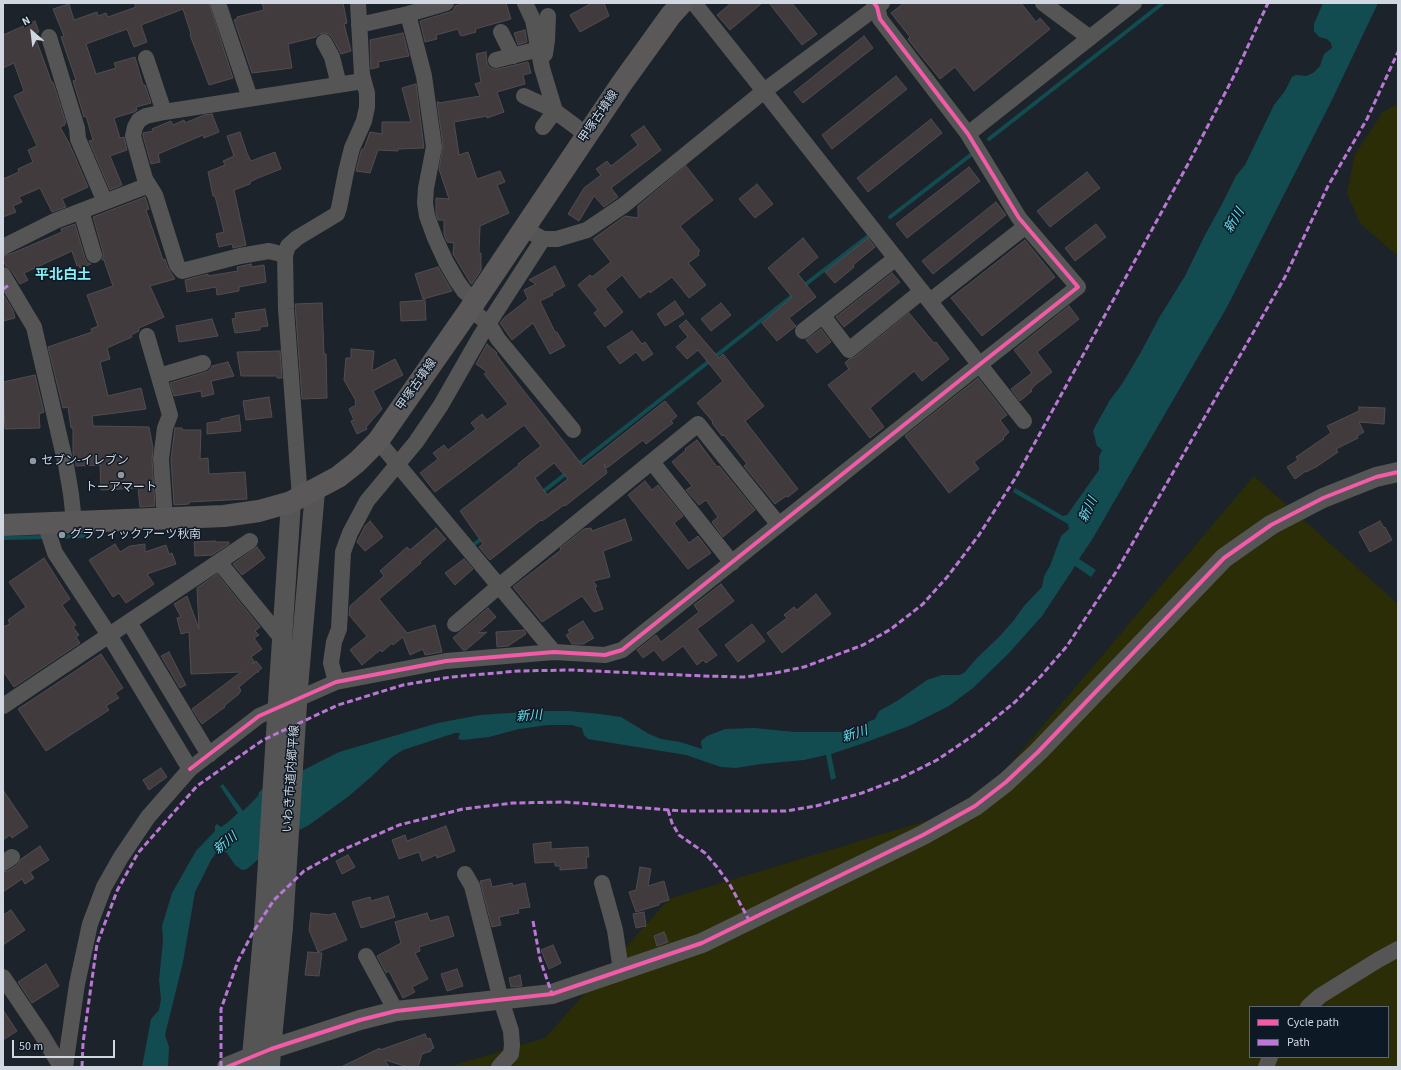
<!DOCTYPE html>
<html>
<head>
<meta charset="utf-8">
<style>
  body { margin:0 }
  #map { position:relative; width:1401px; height:1070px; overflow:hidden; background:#1d232a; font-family:"Source Sans 3",sans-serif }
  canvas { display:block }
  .frame { position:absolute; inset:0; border:4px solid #d0d7e0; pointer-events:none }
  .legend { position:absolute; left:1249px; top:1006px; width:140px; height:52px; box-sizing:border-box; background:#0e1926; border:1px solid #5c6570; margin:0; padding:5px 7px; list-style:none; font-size:12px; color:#d0d7e0 }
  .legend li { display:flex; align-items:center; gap:8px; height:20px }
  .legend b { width:20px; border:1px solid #5c6570 }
  .north { position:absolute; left:12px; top:12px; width:40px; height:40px; -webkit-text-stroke:3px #0e1926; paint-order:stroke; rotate:332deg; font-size:11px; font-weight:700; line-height:16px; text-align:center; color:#d0d7e0 }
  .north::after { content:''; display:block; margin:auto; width:14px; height:18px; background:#d0d7e0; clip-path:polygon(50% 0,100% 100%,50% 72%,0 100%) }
  .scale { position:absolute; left:12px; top:1040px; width:103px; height:18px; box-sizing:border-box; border:2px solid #d0d7e0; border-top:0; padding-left:5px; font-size:12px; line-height:14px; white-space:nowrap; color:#d0d7e0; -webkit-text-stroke:3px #0e1926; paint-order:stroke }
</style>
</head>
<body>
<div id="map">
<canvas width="1401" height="1070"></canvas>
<div class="frame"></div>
<ul class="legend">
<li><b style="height:5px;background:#f35aa7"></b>Cycle path</li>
<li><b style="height:5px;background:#ba77d6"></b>Path</li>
</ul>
<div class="north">N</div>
<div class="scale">50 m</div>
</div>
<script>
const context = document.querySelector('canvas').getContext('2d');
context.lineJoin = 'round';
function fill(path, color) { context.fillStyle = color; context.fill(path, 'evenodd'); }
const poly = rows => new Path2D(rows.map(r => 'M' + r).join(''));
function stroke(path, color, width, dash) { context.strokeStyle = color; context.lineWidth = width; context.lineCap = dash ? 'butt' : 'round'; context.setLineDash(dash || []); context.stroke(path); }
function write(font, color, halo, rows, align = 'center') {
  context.font = font + ' "Source Sans 3","Noto Sans JP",sans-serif'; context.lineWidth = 3; context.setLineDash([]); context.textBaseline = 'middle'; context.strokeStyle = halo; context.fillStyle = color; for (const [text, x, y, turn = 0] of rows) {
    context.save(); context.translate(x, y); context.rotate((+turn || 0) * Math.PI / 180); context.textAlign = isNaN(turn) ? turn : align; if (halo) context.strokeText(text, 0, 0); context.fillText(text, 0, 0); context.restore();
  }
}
const green = poly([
  [1398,104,1398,255,1393,252,1360,223,1347,193,1355,154,1383,112],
  [1254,476,1398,604,1398,1067,448,1067,545,1038,669,899,975,806],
  [1250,1007,1388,1007,1388,1057,1250,1057]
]);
const water = poly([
  [1323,3,1378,3,1330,104,1227,307,1093,538,1079,559,1096,570,1091,577,1075,566,1042,616,1008,654,973,688,949,706,909,726,864,743,831,754,836,778,831,780,826,755,804,760,761,764,736,768,721,767,686,755,588,739,584,735,582,728,572,725,548,725,519,729,489,737,463,740,458,739,460,733,455,733,403,750,392,757,371,777,349,796,309,825,282,839,247,869,242,870,235,865,227,853,222,851,216,853,211,860,195,892,183,962,165,1035,169,1047,168,1067,142,1067,151,1019,159,1010,161,999,159,980,163,941,162,926,172,893,196,851,215,831,215,826,217,824,221,827,227,823,238,813,220,786,223,784,243,811,258,796,259,792,265,787,288,778,339,752,438,723,480,715,540,711,569,711,600,714,621,717,649,734,661,739,680,742,702,749,701,741,707,736,725,729,754,728,795,732,845,732,875,719,879,711,897,701,927,680,942,675,959,675,964,673,976,659,1000,636,1014,620,1024,606,1042,587,1044,576,1050,566,1061,536,1069,529,1068,524,1013,492,1015,488,1063,516,1067,515,1099,470,1099,457,1102,450,1097,446,1093,431,1097,423,1110,400,1122,384,1141,352,1159,318,1185,276,1205,235,1221,206,1236,176,1245,165,1274,105,1285,91,1292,77,1296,75,1306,76,1313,73,1320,66,1324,54,1332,48,1331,43,1327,39,1319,37,1314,31,1314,24]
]);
const stream = poly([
  [989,139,1163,3],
  [890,217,972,154],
  [802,287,867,237],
  [576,466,796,293],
  [540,494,568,472],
  [53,537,84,536],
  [3,538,47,537],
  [473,545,484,537]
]);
const building = poly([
  [134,3,209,3,233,78,209,85,190,35,191,34,183,9,141,25,147,42,134,47,127,29,86,44,96,74,116,68,114,63,135,57,143,85,145,85,151,103,136,107,137,110,134,112,114,118,120,138,124,137,127,150,110,156,122,185,110,190,89,141,93,140,86,116,84,117,73,81,76,80,61,37,64,36,53,9,69,4,74,20,97,12,98,16,106,13,108,17,136,7,134,3],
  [262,3,343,3,347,23,344,24,351,51,341,54,332,37,329,34,324,33,319,34,316,37,288,44,292,68,252,73,234,20,237,19,237,17,264,10,262,3],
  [466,3,506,3,511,19,475,29,476,32,462,36,460,35,458,29,436,35,437,39,425,42,420,21,453,11,455,6,466,3],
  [592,3,604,3,609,16,580,32,570,15,592,3],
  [731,3,762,3,730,30,717,15,731,3],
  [769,3,792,3,817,34,802,45,769,3],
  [904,3,1021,3,1036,22,1040,18,1050,29,974,91,955,67,940,79,918,52,908,39,910,37,891,13,904,3],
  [35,21,39,32,34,34,52,83,53,82,66,123,64,123,65,125,60,127,69,143,88,187,62,199,66,207,52,212,40,188,19,197,22,202,13,206,16,212,3,217,3,179,19,172,18,169,33,162,28,150,37,146,14,96,24,91,14,63,3,68,3,35,35,21],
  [525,30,527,42,518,45,514,33,525,30],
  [403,33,409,56,378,62,379,67,371,69,370,40,403,33],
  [864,36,873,48,803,103,794,92,864,36],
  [486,52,487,63,489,67,493,69,498,69,528,62,531,73,523,75,525,84,497,92,504,112,487,118,487,116,454,122,459,155,468,152,477,179,500,171,505,182,497,185,509,213,480,226,479,253,481,253,481,270,472,284,471,284,453,254,454,243,447,242,444,234,444,220,438,220,436,214,436,198,449,199,439,169,443,146,437,102,439,102,439,103,480,96,475,84,481,82,476,54,486,52],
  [896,76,907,89,832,149,822,135,896,76],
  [416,84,424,148,398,149,398,151,378,150,370,173,356,171,361,151,362,149,364,149,370,132,382,134,382,122,411,122,402,88,416,84],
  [212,114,219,132,204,138,203,135,158,154,160,162,151,164,143,136,143,133,153,131,152,129,171,121,173,125,184,120,185,123,204,115,212,114],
  [931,119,942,133,868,192,857,178,931,119],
  [644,126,661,150,611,188,618,197,604,207,594,196,579,221,568,214,584,188,601,175,596,169,607,161,611,166,638,145,631,135,644,126],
  [240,132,247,153,251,161,275,152,281,169,258,178,250,182,250,184,234,190,246,245,233,248,232,244,219,247,216,234,224,232,215,196,213,196,208,172,225,165,223,161,234,156,227,136,240,132],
  [686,166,713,200,680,226,700,251,698,252,699,255,688,263,706,285,689,298,672,277,650,293,649,291,640,298,622,275,605,289,623,312,605,327,594,313,598,310,578,285,590,275,592,277,611,262,593,239,625,216,638,218,638,206,686,166],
  [969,167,980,181,907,238,896,224,969,167],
  [1087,172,1100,188,1050,227,1037,211,1087,172],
  [757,184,773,204,755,218,739,199,757,184],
  [145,197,149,209,146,210,163,260,165,259,168,268,175,279,150,286,164,317,139,328,139,331,131,335,132,337,107,348,110,359,100,362,108,396,141,388,146,409,92,416,93,426,149,427,153,448,152,460,155,506,140,507,138,488,101,490,100,465,76,466,76,462,75,462,73,453,73,428,71,428,68,407,63,408,48,347,92,332,91,329,98,326,87,295,113,286,104,260,102,260,103,257,103,252,93,217,145,197],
  [996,202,1006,215,933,274,922,261,996,202],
  [75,224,85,258,87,262,91,264,80,268,79,265,77,266,72,251,24,273,28,280,20,284,11,270,6,266,3,261,3,256,13,253,62,232,61,229,75,224],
  [1096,224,1106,237,1075,261,1065,248,1096,224],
  [803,238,818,257,798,274,816,297,789,318,796,326,777,341,762,323,792,297,768,268,803,238],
  [868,238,875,247,853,265,854,267,835,283,825,272,868,238],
  [1025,240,1055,277,982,336,951,298,1025,240],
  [251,264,252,267,264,265,266,282,239,287,239,291,217,295,216,287,187,292,185,280,208,274,208,276,238,271,237,267,251,264],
  [555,266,565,286,552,293,553,295,540,301,555,332,557,332,565,346,550,354,533,323,512,340,500,323,504,318,528,299,524,290,536,284,529,280,555,266],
  [438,267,452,291,423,299,415,274,438,267],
  [892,273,900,282,844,327,836,317,892,273],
  [3,294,13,310,15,318,3,321,3,294],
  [425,300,426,320,401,321,400,302,425,300],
  [675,301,684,314,665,326,657,314,675,301],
  [322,303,324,354,326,354,327,398,302,399,295,304,322,303],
  [721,303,731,315,711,331,701,319,721,303],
  [1069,306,1079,319,1037,352,1052,372,1035,385,1031,390,1032,391,1020,401,1011,389,1032,373,1014,350,1069,306],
  [265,309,268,326,260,327,260,330,235,333,232,319,236,318,235,313,265,309],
  [909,313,934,343,936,342,949,359,922,381,914,371,870,408,884,427,870,438,828,385,849,369,845,363,849,359,855,357,909,313],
  [212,319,218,336,179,342,176,326,212,319],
  [686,320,719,358,723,354,764,406,745,421,798,489,788,497,786,496,775,504,744,466,747,464,724,435,722,436,712,423,713,422,697,403,723,381,698,350,687,359,676,347,688,337,679,326,686,320],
  [821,329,831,342,817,353,806,340,821,329],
  [632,331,642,344,645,342,653,354,643,361,636,352,620,364,607,347,632,331],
  [487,344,497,353,496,354,516,381,583,466,665,401,677,416,671,421,673,423,646,444,643,440,607,468,604,464,607,473,565,506,564,505,542,521,541,520,490,560,479,547,483,544,460,511,519,465,518,464,541,446,524,425,435,492,420,473,438,459,433,453,444,445,448,450,476,429,471,423,482,414,487,420,508,404,484,374,487,372,476,364,487,344],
  [554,463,568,479,547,495,535,478,554,463],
  [351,349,374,351,372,371,395,359,403,375,373,391,382,409,366,427,367,429,357,434,351,421,354,420,349,409,356,405,355,402,356,401,344,380,346,358,351,358,351,349],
  [280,351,282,378,277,378,277,376,241,376,237,352,280,351],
  [228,362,234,376,211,381,214,394,202,397,201,391,174,396,170,383,206,372,210,370,212,366,228,362],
  [35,375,44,412,39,414,40,428,5,429,3,382,35,375],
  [978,378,1007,415,1000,420,1009,432,1003,438,1004,439,974,462,979,469,949,493,905,436,978,378],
  [269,397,272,417,246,420,243,401,269,397],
  [1359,407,1385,408,1384,424,1359,422,1364,432,1357,436,1358,438,1336,449,1338,452,1316,467,1306,472,1306,471,1295,479,1287,467,1298,460,1296,457,1331,433,1327,426,1359,411,1359,407],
  [239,415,241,431,207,434,207,423,221,421,221,419,239,415],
  [175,428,182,428,182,430,201,430,200,459,208,458,209,474,245,472,247,499,189,502,189,504,174,505,171,459,175,428],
  [697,440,717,467,719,466,755,510,723,537,712,522,718,517,706,500,699,505,686,490,692,486,672,462,686,450,685,449,697,440],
  [645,481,652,490,658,485,683,516,674,523,689,543,698,536,708,549,711,553,688,569,628,495,645,481],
  [625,519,632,540,603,551,610,577,593,581,597,586,595,588,603,609,594,612,582,596,542,622,513,587,561,550,560,548,584,529,591,528,592,531,625,519],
  [370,521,383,537,365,551,357,542,365,526,370,521],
  [1380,521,1384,528,1385,527,1392,540,1370,552,1359,532,1380,521],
  [436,528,446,539,420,562,421,563,379,599,407,633,435,625,442,652,425,655,423,649,410,655,403,637,393,645,392,643,382,652,380,650,362,665,350,650,367,636,349,615,350,606,384,576,380,571,407,547,410,550,436,528],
  [215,541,215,542,229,542,229,544,212,555,195,556,194,542,215,541],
  [115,544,120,552,130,546,145,544,145,552,166,545,169,554,172,553,176,564,147,574,154,584,126,603,119,593,113,597,89,560,115,544],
  [257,547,265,558,242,575,233,564,257,547],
  [44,558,70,599,62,605,76,625,73,627,79,635,76,637,80,643,14,687,3,671,3,627,10,624,8,620,26,607,9,582,44,558],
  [464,559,473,569,455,585,445,573,464,559],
  [217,574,260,627,255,631,259,635,254,638,262,649,251,657,254,661,253,664,256,661,262,668,258,671,259,672,257,672,239,687,241,691,239,693,239,694,224,706,225,707,202,724,192,709,241,672,191,674,189,632,181,634,177,618,181,617,174,604,187,596,199,629,197,588,217,574],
  [721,584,734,601,697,629,717,655,706,663,703,660,697,665,683,646,663,661,654,650,643,658,637,650,656,635,661,642,699,612,694,605,721,584],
  [816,594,831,614,782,653,767,633,787,618,784,615,794,607,797,610,816,594],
  [488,608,496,617,478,633,487,632,466,650,463,650,453,638,488,608],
  [583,621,594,638,583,644,572,644,566,635,570,633,568,630,583,621],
  [752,624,765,641,738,662,725,645,752,624],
  [524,630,526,634,508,646,497,647,496,632,524,630],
  [169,652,186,685,180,688,161,656,169,652],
  [101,654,123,688,115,693,119,698,106,706,109,710,46,751,18,709,101,654],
  [161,768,167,777,149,790,143,780,161,768],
  [3,790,28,827,12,838,10,835,3,840,3,790],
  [446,826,455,851,437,858,436,855,422,861,419,852,399,859,392,840,405,835,407,841,446,826],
  [551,842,551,849,588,847,589,857,586,857,587,868,560,870,560,866,555,866,555,862,535,863,533,844,551,842],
  [40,846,49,860,30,872,34,878,25,884,22,879,3,892,3,872,8,871,17,865,21,859,40,846],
  [348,855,355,867,342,874,336,861,348,855],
  [640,867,651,869,648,886,664,881,669,900,659,903,659,905,636,912,629,892,636,890,640,867],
  [490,879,492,887,512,883,513,886,525,883,530,907,518,909,519,913,499,917,501,925,492,927,480,881,490,879],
  [388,896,395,917,361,928,352,902,370,897,371,901,388,896],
  [11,910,25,930,3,945,3,915,11,910],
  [644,912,646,926,636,928,633,914,644,912],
  [311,913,329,915,335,913,347,940,318,952,309,930,311,913],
  [427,913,430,921,448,916,454,936,419,947,420,951,415,953,428,979,412,987,415,992,403,998,389,971,386,973,377,956,401,943,395,922,427,913],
  [664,932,668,942,657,946,654,936,664,932],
  [553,945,561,963,549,969,541,950,553,945],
  [308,952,322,953,319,976,305,975,308,952],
  [46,964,59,986,32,1003,18,982,46,964],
  [457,969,463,986,447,991,441,974,457,969],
  [520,975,522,986,511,987,509,978,520,975],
  [3,1010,17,1031,3,1040,3,1010],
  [425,1034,427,1039,430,1038,434,1048,431,1049,431,1051,422,1054,418,1067,408,1067,385,1060,389,1067,341,1067,380,1048,380,1050,425,1034]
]);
const minor = poly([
  [218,3,250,98],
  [525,3,533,20,542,68,555,111,543,127],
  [694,3,764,91,1024,421],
  [1043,3,1090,38],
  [408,14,424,76,434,147,426,188,425,203,427,216,435,238,446,262,457,281,464,291,475,300],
  [359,25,408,14,446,3],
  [501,32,513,56],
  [49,37,77,128,78,139,105,202],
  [324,42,332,57,339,85],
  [545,54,547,40,548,16],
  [146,58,164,112],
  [496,60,539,49],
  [524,96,552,109,587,135],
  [968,134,1134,3],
  [81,211,94,255],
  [534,234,543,239,557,239,587,230,624,205,764,91,882,3],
  [3,247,55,221,149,185],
  [285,255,269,251,240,256,182,271,177,265,155,195,145,179,133,136,135,127,139,120,146,116,164,112,363,81],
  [3,275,34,327,66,465,71,494,74,522],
  [930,301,1026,226],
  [470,309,489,324,498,339,573,430],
  [823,316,849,350,922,291],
  [803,331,896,258],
  [147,336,170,415,165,428,161,459,165,519],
  [159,376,203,363],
  [378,441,554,652],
  [652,462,732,563],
  [300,498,286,309,285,255,288,246,297,238,337,214,339,208,346,172,352,148,364,121,367,107,367,93,362,75,358,3],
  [45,523,55,553,109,635,190,769,148,817,121,857,104,887,90,924,77,984,65,1067],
  [219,562,283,640],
  [129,622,209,755],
  [455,624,499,586,698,424,779,525],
  [336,682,331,663,334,642,339,629,343,552,350,533,367,501,416,442,441,405,481,335,543,239],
  [3,706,250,541],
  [190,769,259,716,336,682,446,661,554,652,605,655,622,650,979,365,1078,287,1019,218,968,134,880,19,877,7,874,3],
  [3,863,12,857],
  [465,874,472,886,501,1000,511,1031,512,1045,511,1054,499,1067],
  [602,883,615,930,621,970],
  [366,956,396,1011],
  [3,977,42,1035,61,1067],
  [1308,1007,1320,996,1378,960,1398,949],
  [1266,1067,1270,1057]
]);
const tertiary = poly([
  [279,686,291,502],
  [298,688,315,491],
  [227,1067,271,1049,360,1020,396,1011,552,994,702,943,923,835,975,806,1006,782,1038,752,1224,558,1271,525,1323,498,1376,477,1398,472],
  [251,1067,264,926],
  [270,1067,271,1049,283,927]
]);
const secondary = poly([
  [3,525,224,516,259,511,291,502,338,477,357,462,378,441,470,309,622,83,671,15,682,3]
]);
const tertiaryBridge = poly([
  [264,926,279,686],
  [283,927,298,688]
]);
const quiet = poly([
  [3,289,9,285],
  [668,810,672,823,679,835,705,853,717,867,730,885,749,920],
  [533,921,540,959,552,994],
  [82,1067,83,1043,97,944,117,891,138,853,197,786,263,740,338,705,403,685,451,677,518,671,572,670,704,676,744,677,775,673,804,667,863,645,891,629,923,604,948,576,979,535,1016,477,1188,164,1236,72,1268,3],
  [221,1067,221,1009,238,961,253,932,274,900,304,871,338,852,399,825,463,809,513,803,565,802,683,811,786,811,816,806,862,793,901,778,937,760,977,733,1015,702,1041,676,1067,646,1116,572,1285,277,1328,186,1367,119,1398,52]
]);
const cycleway = poly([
  [190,769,259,716,336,682,446,661,554,652,605,655,622,650,979,365,1078,287,1019,218,968,134,880,19,877,7,874,3],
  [227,1067,271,1049,360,1020,396,1011,552,994,702,943,923,835,975,806,1006,782,1038,752,1224,558,1271,525,1323,498,1376,477,1398,472]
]);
const markers = [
  [33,461,4,"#9198a0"],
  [121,475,4,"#9198a0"],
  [62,535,4,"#9198a0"]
];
const streetNames = [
  ["甲塚古墳線",599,117,-56],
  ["甲塚古墳線",417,385,-55],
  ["いわき市道内郷平線",292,779,-86]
];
const poiNames = [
  ["セブン-イレブン",41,461],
  ["トーアマート",121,488,"center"],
  ["グラフィックアーツ秋南",70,535]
];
const waterNames = [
  ["新川",1235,221,-59],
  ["新川",1089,510,-65],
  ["新川",529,717,-4],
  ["新川",855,735,-18],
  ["新川",226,844,-40]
];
const quarterNames = [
  ["平北白土",63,276]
];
fill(green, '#2b2d06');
fill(water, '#124c51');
stroke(stream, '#124c51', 4);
fill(building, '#423b3e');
stroke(building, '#4f4d51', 1);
stroke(minor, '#565556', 16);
stroke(tertiary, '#565556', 20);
stroke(secondary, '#5a5859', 22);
stroke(tertiaryBridge, '#565556', 20);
stroke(quiet, '#ba77d6', 3, [6, 3]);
stroke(cycleway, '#f35aa7', 4);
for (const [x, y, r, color] of markers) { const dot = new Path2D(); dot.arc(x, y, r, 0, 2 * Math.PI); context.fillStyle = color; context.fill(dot); stroke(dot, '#0e1926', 1.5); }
write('12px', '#d0d7e0', '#0e1926', streetNames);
write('12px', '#d0d7e0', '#0e1926', poiNames, 'left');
write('italic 13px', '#69dde7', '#0e1926', waterNames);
write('bold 14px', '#87f2f5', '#0e1926', quarterNames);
</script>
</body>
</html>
